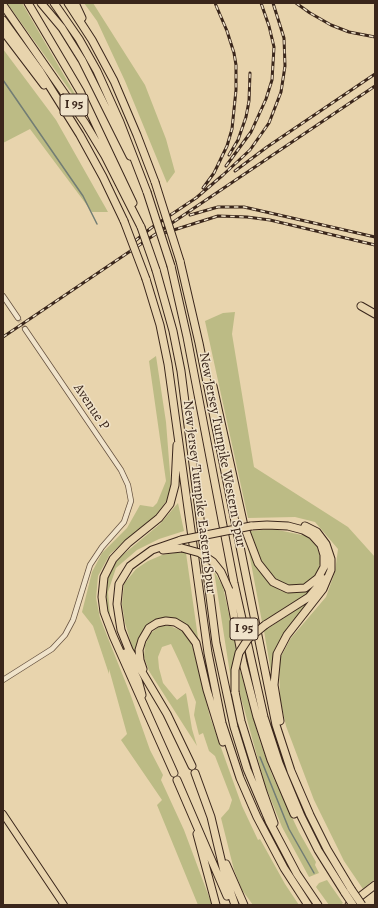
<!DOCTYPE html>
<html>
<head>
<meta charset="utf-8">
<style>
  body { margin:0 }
  #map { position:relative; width:378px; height:908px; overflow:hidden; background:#e8d4ad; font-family:Alegreya,serif }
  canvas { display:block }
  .frame { position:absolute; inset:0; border:4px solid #3a261b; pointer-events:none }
</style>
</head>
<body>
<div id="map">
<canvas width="378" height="908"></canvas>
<div class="frame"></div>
</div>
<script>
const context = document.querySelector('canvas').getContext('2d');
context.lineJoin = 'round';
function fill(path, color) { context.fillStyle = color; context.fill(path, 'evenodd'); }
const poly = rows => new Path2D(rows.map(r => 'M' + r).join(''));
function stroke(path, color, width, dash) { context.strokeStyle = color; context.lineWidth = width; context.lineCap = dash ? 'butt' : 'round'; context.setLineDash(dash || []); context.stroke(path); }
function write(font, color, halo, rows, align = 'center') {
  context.font = font + ' Alegreya,serif'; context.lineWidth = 3; context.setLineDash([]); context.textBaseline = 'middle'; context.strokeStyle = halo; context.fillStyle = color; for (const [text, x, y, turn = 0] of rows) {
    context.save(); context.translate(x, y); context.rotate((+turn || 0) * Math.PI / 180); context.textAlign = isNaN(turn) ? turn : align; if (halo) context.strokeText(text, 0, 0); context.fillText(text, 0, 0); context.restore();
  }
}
const green = poly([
  [7,3,22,3,86,113],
  [84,3,93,3,145,85,166,139,175,172,167,183,125,81,97,21],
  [3,49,56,120,108,212,92,212,30,129,3,143],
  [235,312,232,334,254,467,348,527,375,557,375,879,363,889,344,861,314,800,286,726,280,698,279,660,291,638,326,597,335,572,338,549,315,522,295,517,248,518,205,321,223,313],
  [156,356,166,422,171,486,167,500,157,514,110,554,98,576,96,598,100,618,131,696,150,750,163,775,161,780,184,830,212,905,198,905,157,805,162,800,121,740,127,734,109,669,109,674,93,626,82,612,92,572,102,553,127,528,140,505,153,507,157,503,166,481,149,361],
  [178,503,184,531,159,539,137,550,116,568,108,592,110,615,107,611,105,589,109,574,119,558,160,524],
  [273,529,307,536,317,547,321,560,318,571,310,581,299,586,289,586,279,582,268,570,259,557,251,538,251,531],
  [248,547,269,582,281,591,295,593,305,591,321,582,310,592,262,622],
  [175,553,186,553,199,645,191,629,179,620,167,618,153,621,144,631,138,643,135,656,125,623,122,604,124,584,136,569,148,561,162,555],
  [214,571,223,587,237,651,232,666,233,693],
  [313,599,274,656,271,672,264,631],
  [160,626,170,626,182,631,192,645,210,717,242,806,258,840,260,839,285,884,299,905,253,905,242,890,234,870,221,818,229,809,232,800,215,756,209,751,203,733,199,735,194,715,196,702,180,663,171,644,162,647,158,657,159,668,163,683,177,700,186,693,192,729,197,746,149,671,144,657,145,645,151,633],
  [240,670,260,742,272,775,299,832,316,862,315,865,319,873,309,877,282,827,265,785,240,694],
  [327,880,343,903,340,905,329,905,316,887,319,883]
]);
const stream = poly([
  [3,80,83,196,97,224],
  [260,757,289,829,314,873]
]);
const minorTunnel = poly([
  [18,318,25,329]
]);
const minor = poly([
  [3,296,18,318],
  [3,680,52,649,65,635,73,620,90,565,102,547,124,522,131,501,128,485,121,470,25,329]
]);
const major = poly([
  [3,814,64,905]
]);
const highway = poly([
  [28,3,80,91,133,203],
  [41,3,62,28,82,60,130,156],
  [54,3,79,39,97,71,120,122,147,192],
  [68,3,92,40,114,81,137,135,155,182],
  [75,3,82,18],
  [3,5,85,123,105,156,141,227],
  [3,20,40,71,80,135,103,177,124,221],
  [3,31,44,85],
  [180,261,199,343,276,725,291,771,310,815,327,849,351,889],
  [171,266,187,337,234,583,264,717,279,763,301,816,318,850,345,893],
  [156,270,173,331,181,371,216,643,234,727,247,769,269,821,297,874,318,905],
  [146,279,160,325,168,364,208,653,222,723,240,778,257,817,284,868,308,905],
  [361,306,375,314],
  [213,386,244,526,258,563,273,582,288,589,305,588,318,578,324,567,324,555,321,545,312,535,303,530,288,526,267,525,251,526],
  [181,540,152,550,130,566,119,584,117,604,121,630,129,650,167,714,192,766],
  [163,550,182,548],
  [229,590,243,663,257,717,271,760,294,814],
  [265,625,309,597,324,579],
  [125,653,138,680,142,695],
  [143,669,140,660,139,650,142,640,149,628,157,623,166,621,175,622,185,628,196,643,207,690,223,742],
  [235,692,241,721,263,792,274,823],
  [280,721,274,685,277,654,287,635,323,589,331,570,331,559,326,544,317,532,305,526],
  [174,773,113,636,104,612,102,597,104,577,113,559,128,543,159,518,170,504,175,485,177,445],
  [195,773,211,817,225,876,235,905],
  [177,780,227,896],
  [197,834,216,905],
  [226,864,244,905],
  [349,905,375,885]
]);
const rail = poly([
  [296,3,310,13,331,25,349,32,375,37],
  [229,155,238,140,246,117,249,101,250,73],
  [226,166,251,132,266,99,272,80,274,47,269,26,261,3],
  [235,171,267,147,375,74],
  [203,188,214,173,227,146,232,129,236,90,236,65,234,53,227,31,215,3],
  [190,215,218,207,244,207,375,237],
  [161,234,218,216,247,217,270,220,375,245],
  [135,241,151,228,196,198,223,175,250,150,269,123,281,92,285,66,284,38,273,3],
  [3,337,375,86]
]);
const highwayBridge = poly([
  [155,182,180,261],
  [147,192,171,266],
  [124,221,146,279],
  [141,227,156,270],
  [181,540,251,526],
  [182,548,200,553,213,562,221,572,229,590],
  [235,692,235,670,239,653,248,639,265,625],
  [351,889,362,905],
  [345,893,353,905]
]);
const shields = [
  [74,105,28],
  [244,629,28]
];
const shieldNames = [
  ["I 95",74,105],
  ["I 95",244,629]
];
const streetNames = [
  ["Avenue P",91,407,56],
  ["New Jersey Turnpike Western Spur",222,450,79],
  ["New Jersey Turnpike Eastern Spur",199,497,83]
];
fill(green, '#bcbb85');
stroke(stream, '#727d74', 1.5);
stroke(minorTunnel, '#c5b190', 4.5, [4.5, 2]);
stroke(minor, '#665240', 6);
stroke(major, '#3a261b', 8);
stroke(highway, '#3a261b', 9);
stroke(minor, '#f0e3ca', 4.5);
stroke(major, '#e8d4ad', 6);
stroke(highway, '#e8d4ad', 7);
stroke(rail, '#3a261b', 3);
stroke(rail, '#f0e3ca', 1.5, [4.5]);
stroke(highwayBridge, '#3a261b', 9, []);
stroke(highwayBridge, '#e8d4ad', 7);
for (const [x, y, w] of shields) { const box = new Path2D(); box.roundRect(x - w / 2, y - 11, w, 22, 3); context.fillStyle = '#f0e3ca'; context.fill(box); stroke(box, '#3a261b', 1); }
write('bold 13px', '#3a261b', null, shieldNames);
write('14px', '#3a261b', '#f0e3ca', streetNames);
</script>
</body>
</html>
